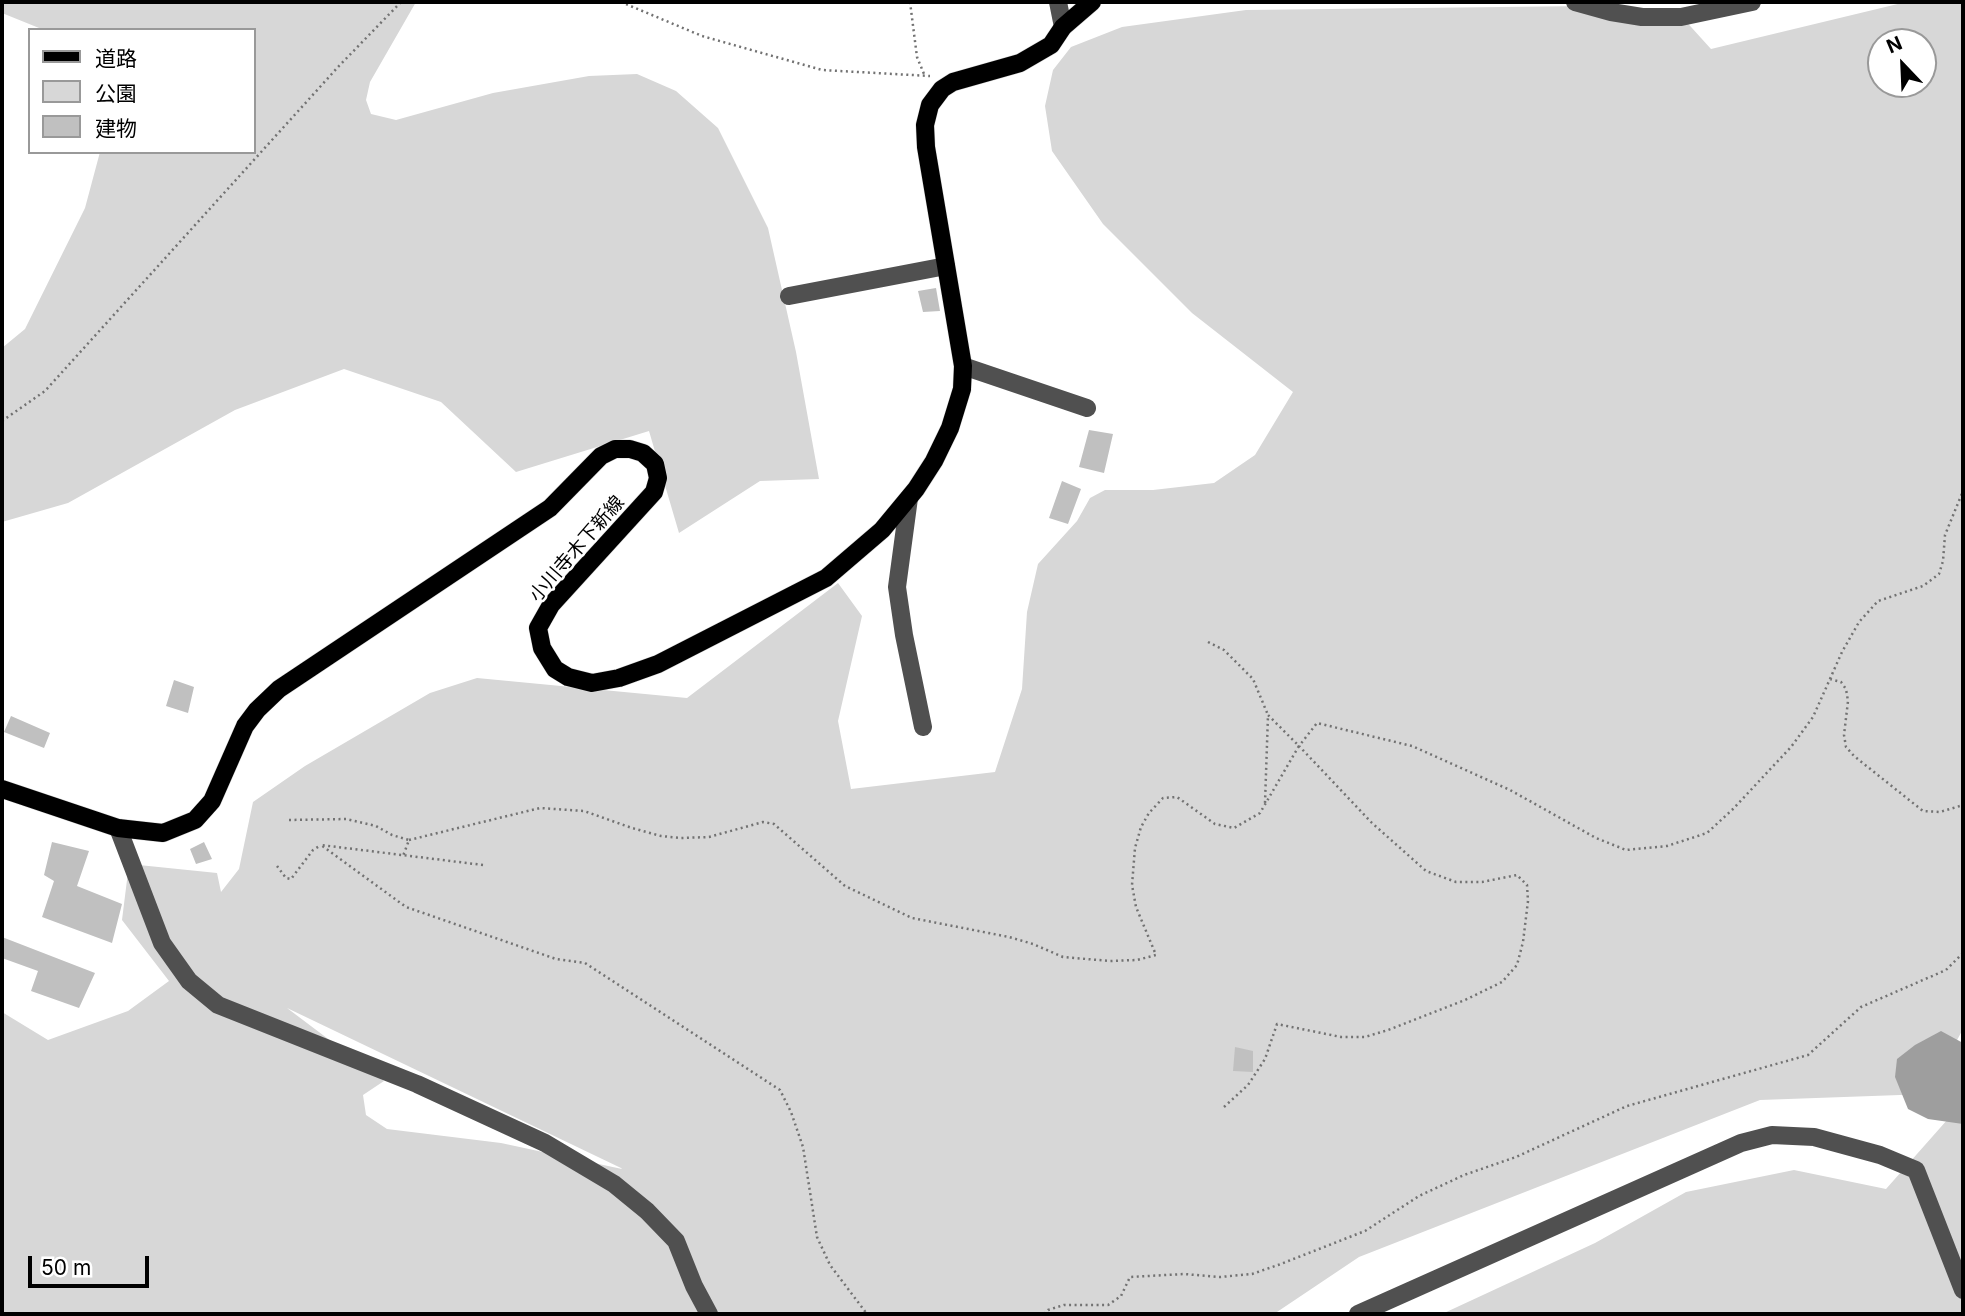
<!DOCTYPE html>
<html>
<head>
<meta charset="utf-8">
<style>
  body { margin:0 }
  #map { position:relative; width:1965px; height:1316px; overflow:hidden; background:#fff; font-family:Inter,"Noto Sans JP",sans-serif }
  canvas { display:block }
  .frame { position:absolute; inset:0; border:4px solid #000; pointer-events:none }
  .legend { position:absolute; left:28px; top:28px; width:228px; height:126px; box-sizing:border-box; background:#fff; border:2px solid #999; margin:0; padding:9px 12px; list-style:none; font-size:21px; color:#000 }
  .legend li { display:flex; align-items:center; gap:14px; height:35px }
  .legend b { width:35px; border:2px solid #999 }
  .north { position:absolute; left:1867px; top:28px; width:70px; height:70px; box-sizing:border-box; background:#fff; border:2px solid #999; border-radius:50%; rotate:337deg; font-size:19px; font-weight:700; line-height:28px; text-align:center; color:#000 }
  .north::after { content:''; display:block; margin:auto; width:24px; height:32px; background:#000; clip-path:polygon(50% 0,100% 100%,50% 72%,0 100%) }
  .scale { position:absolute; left:28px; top:1256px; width:121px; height:32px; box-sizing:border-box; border:4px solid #000; border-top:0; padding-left:9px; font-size:21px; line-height:24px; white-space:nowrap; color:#000; -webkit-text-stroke:5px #fff; paint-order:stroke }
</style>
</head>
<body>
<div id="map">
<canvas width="1965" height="1316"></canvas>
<div class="frame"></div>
<ul class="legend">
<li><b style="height:9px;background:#000"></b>道路</li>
<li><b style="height:19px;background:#d7d7d7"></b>公園</li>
<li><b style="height:19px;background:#c0c0c0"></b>建物</li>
</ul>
<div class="north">N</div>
<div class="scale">50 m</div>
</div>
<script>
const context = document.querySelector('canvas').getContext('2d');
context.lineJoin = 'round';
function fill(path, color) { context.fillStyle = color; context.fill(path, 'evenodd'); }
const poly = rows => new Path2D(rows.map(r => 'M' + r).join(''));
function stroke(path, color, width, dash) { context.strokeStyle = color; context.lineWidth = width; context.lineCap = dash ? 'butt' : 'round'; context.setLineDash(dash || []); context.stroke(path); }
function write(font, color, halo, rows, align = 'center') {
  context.font = font + ' Inter,"Noto Sans JP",sans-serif'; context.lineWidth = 5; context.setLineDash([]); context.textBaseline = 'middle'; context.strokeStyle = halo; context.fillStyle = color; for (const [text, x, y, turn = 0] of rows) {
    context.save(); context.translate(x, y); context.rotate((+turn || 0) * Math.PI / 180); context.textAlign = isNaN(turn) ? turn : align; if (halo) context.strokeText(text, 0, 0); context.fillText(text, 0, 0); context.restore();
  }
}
const green = poly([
  [2,2,416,2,370,82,366,100,371,114,396,120,493,93,589,76,637,74,676,91,718,128,768,228,796,352,819,479,760,481,679,533,649,431,516,472,441,402,344,369,235,410,68,503,2,522,2,348,25,329,85,208,100,152,254,152,254,30,44,30,2,13],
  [1906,2,1963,2,1963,1029,1928,1094,1760,1100,1359,1257,1274,1314,2,1314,2,1012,48,1040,128,1011,169,981,122,920,129,864,217,873,221,892,239,869,253,802,305,766,430,693,477,678,687,698,838,583,862,616,838,721,851,789,995,772,1022,689,1027,612,1038,564,1077,521,1090,498,1105,490,1153,490,1214,483,1255,455,1293,392,1192,313,1103,224,1052,151,1045,106,1053,70,1071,47,1122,27,1246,10,1586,6,1682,17,1711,49],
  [1881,42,1923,42,1923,84,1881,84],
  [287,1008,621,1168,622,1169,501,1143,387,1129,366,1115,363,1095,384,1081],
  [1963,1102,1963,1314,1442,1314,1595,1243,1686,1192,1794,1170,1886,1189]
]);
const water = poly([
  [1941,1031,1963,1043,1963,1124,1928,1119,1908,1109,1895,1077,1897,1059,1915,1045]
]);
const building = poly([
  [936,288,940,311,923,312,918,291],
  [1089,430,1113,434,1104,473,1079,467],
  [1062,481,1081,489,1068,524,1049,518],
  [174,680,194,687,188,713,166,706],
  [11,716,50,733,44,748,4,732],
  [52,842,89,851,77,886,122,904,112,943,42,917,54,881,44,875],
  [204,842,212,859,196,864,190,849],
  [2,937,95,973,79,1008,31,991,38,971,2,958],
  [1235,1047,1253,1051,1253,1072,1233,1071]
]);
const path = poly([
  [621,2,702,36,822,70,930,76],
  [910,2,917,57,924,74],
  [2,421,45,391,338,67,401,2],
  [1208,642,1224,650,1253,679,1268,715],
  [1830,679,1841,682,1846,689,1848,701,1844,735,1846,747,1854,756,1923,811,1940,812,1963,805],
  [289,820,346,819,376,826,392,835,409,840,403,856],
  [409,840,540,808,584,811,632,828,661,836,681,838,709,837,763,822,774,824,845,886,912,918,1009,937,1033,944,1063,957,1110,961,1137,960,1156,955,1136,907,1132,885,1135,848,1141,827,1149,813,1163,798,1177,797,1215,824,1234,828,1260,813,1299,746,1268,715,1265,803],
  [483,865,321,845,406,907,556,959,585,963,780,1090,791,1112,803,1147,817,1237,830,1265,867,1314],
  [277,866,286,878,291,879,313,850,321,845],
  [1224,1107,1248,1085,1265,1059,1277,1024,1341,1037,1365,1037,1388,1030,1465,1000,1502,982,1517,965,1523,942,1528,901,1527,885,1517,875,1482,882,1456,882,1426,871,1372,823,1299,746,1317,723,1412,746,1510,790,1596,838,1626,850,1667,846,1707,833,1733,809,1791,747,1813,717,1842,652,1859,622,1878,601,1923,586,1939,574,1943,561,1945,535,1963,491],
  [1044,1314,1048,1310,1064,1305,1108,1305,1121,1296,1130,1277,1184,1274,1220,1277,1252,1274,1278,1265,1365,1231,1419,1196,1464,1175,1516,1157,1627,1106,1808,1055,1861,1007,1946,970,1963,953]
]);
const minor = poly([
  [1058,2,1063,27],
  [1575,2,1611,12,1642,17,1681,17,1752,2],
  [789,296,946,266],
  [963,366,1087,408],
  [909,498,897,587,904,635,923,727],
  [118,828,162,943,189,981,218,1005,417,1084,545,1143,614,1184,647,1211,676,1241,694,1286,709,1314],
  [1358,1314,1741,1143,1772,1135,1814,1137,1880,1155,1916,1170,1963,1290]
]);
const major = poly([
  [2,789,118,828,163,833,195,820,212,801,245,726,257,710,279,689,550,508,601,456,615,449,630,449,643,453,655,464,658,478,654,492,551,605,538,628,542,648,555,669,568,677,592,683,619,678,658,664,826,578,882,530,916,489,934,461,950,428,962,389,963,366,926,147,925,125,930,105,942,89,953,82,1020,63,1051,45,1063,27,1092,2]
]);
const streetNames = [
  ["小川寺木下新線",577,549,-49]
];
fill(green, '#d7d7d7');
fill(water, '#9e9e9e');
fill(building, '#c0c0c0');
stroke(major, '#dbdbdb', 19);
stroke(path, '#727272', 2.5, [2, 3.5]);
stroke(minor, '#505050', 18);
stroke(major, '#000', 18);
write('19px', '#000', '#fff', streetNames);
</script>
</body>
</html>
